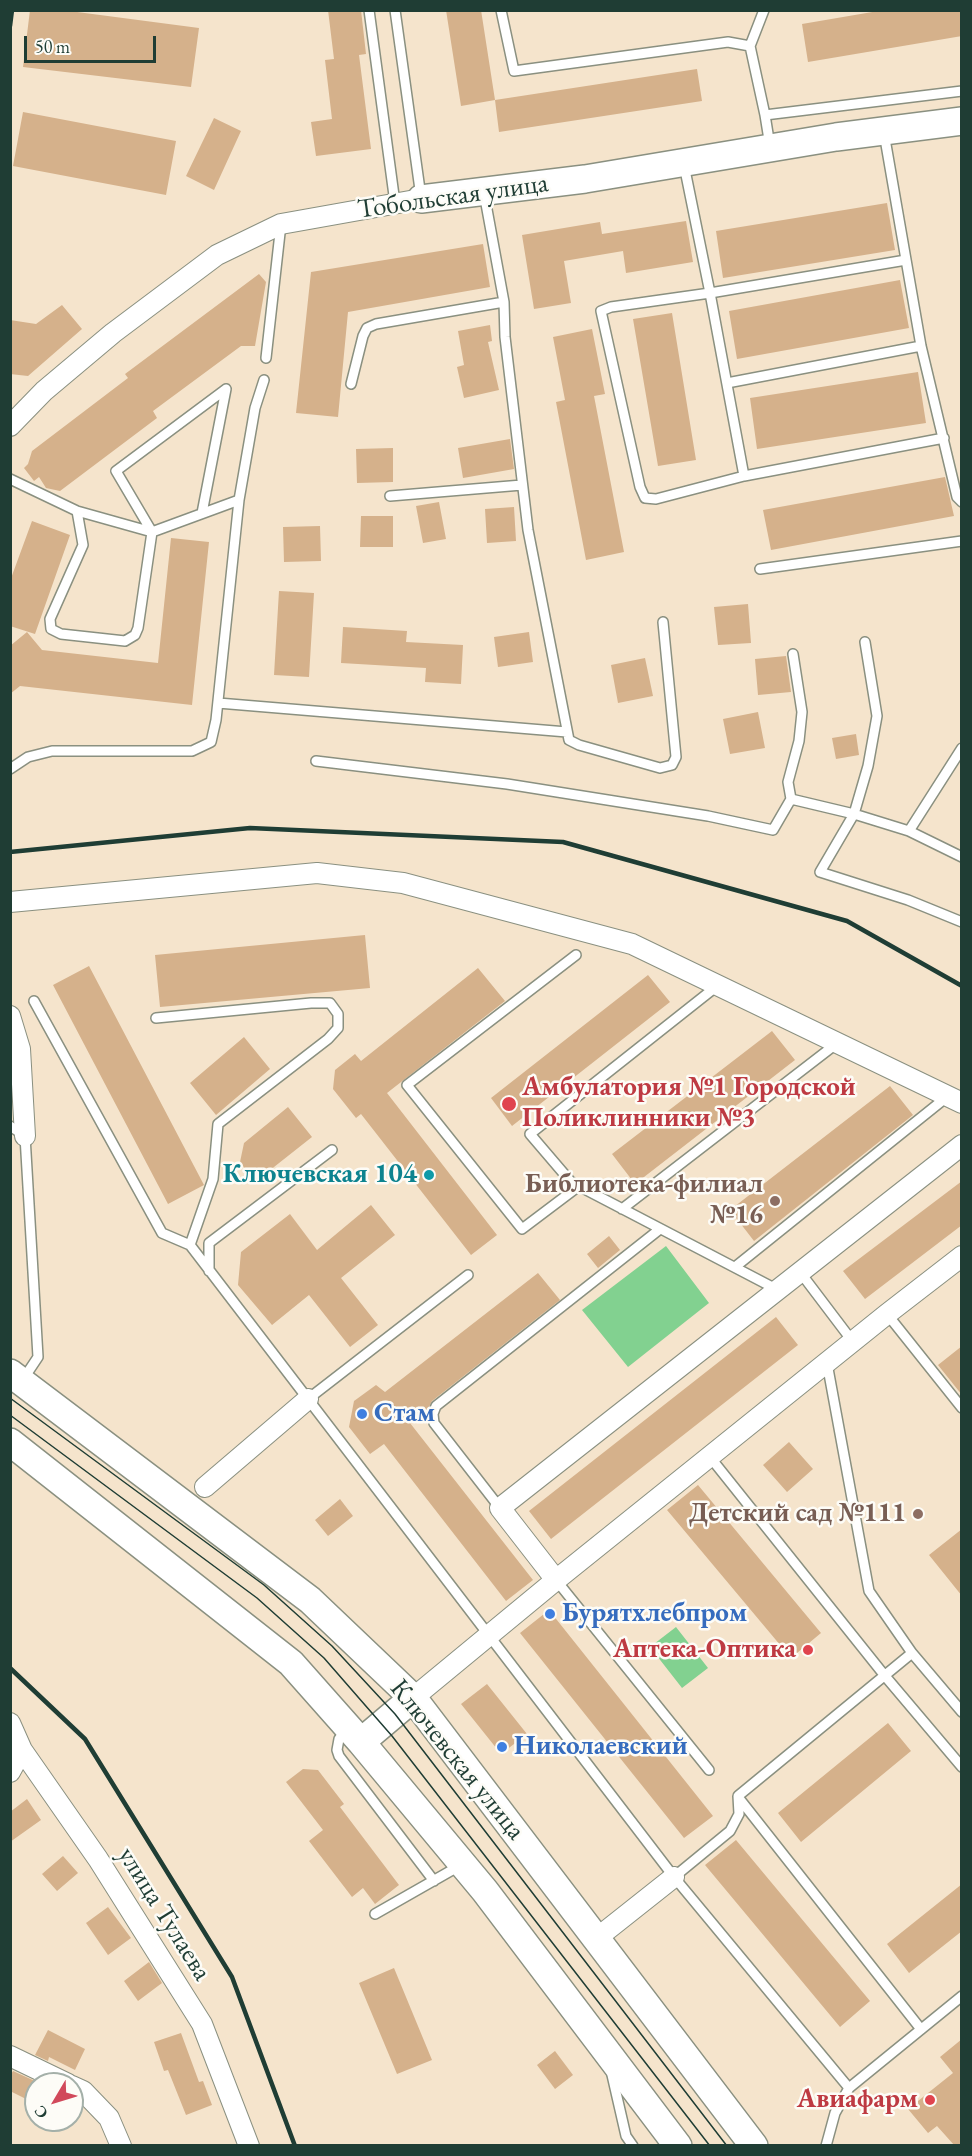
<!DOCTYPE html>
<html>
<head>
<meta charset="utf-8">
<style>
  body { margin:0 }
  #map { position:relative; width:972px; height:2156px; overflow:hidden; background:#f5e4cc; font-family:"EB Garamond",serif }
  canvas { display:block }
  .frame { position:absolute; inset:0; border:12px solid #1f3d34; pointer-events:none }
  .north { position:absolute; left:24px; top:2072px; width:60px; height:60px; box-sizing:border-box; background:#fdfcf7; border:2px solid #a4b0a9; border-radius:50%; rotate:232deg; font-size:16px; font-weight:700; line-height:24px; text-align:center; color:#1f3d34 }
  .north::after { content:''; display:block; margin:auto; width:21px; height:27px; background:#d1495b; clip-path:polygon(50% 0,100% 100%,50% 72%,0 100%) }
  .scale { position:absolute; left:24px; top:36px; width:132px; height:27px; box-sizing:border-box; border:3px solid #1f3d34; border-top:0; padding-left:8px; font-size:18px; line-height:21px; white-space:nowrap; color:#1f3d34; -webkit-text-stroke:4px #fdfcf7; paint-order:stroke }
</style>
</head>
<body>
<div id="map">
<canvas width="972" height="2156"></canvas>
<div class="frame"></div>
<div class="north">С</div>
<div class="scale">50 m</div>
</div>
<script>
const context = document.querySelector('canvas').getContext('2d');
context.lineJoin = 'round';
function fill(path, color) { context.fillStyle = color; context.fill(path, 'evenodd'); }
const poly = rows => new Path2D(rows.map(r => 'M' + r).join(''));
function stroke(path, color, width, dash) { context.strokeStyle = color; context.lineWidth = width; context.lineCap = dash ? 'butt' : 'round'; context.setLineDash(dash || []); context.stroke(path); }
function write(font, color, halo, rows, align = 'center') {
  context.font = font + ' "EB Garamond",serif'; context.lineWidth = 5; context.setLineDash([]); context.textBaseline = 'middle'; context.strokeStyle = halo; context.fillStyle = color; for (const [text, x, y, turn = 0] of rows) {
    context.save(); context.translate(x, y); context.rotate((+turn || 0) * Math.PI / 180); context.textAlign = isNaN(turn) ? turn : align; if (halo) context.strokeText(text, 0, 0); context.fillText(text, 0, 0); context.restore();
  }
}
const green = poly([
  [666,1246,709,1303,628,1367,582,1310],
  [676,1627,708,1668,682,1688,650,1647]
]);
const building = poly([
  [30,10,62,10,199,28,191,87,23,67],
  [328,10,361,10,366,54,359,55,371,149,316,156,311,122,332,119,325,60,334,59],
  [446,10,481,10,495,100,461,106],
  [884,10,962,10,962,36,808,62,802,24],
  [697,69,702,101,499,132,495,100],
  [23,112,176,141,166,195,13,166],
  [214,118,241,131,214,190,186,176],
  [887,203,895,250,723,278,716,231],
  [686,221,693,262,626,273,623,251,564,261,571,303,534,309,522,235,600,222,602,234],
  [483,244,490,287,348,312,338,417,296,413,311,272],
  [259,274,266,282,255,346,241,346,153,411,157,418,60,491,46,488,39,477,34,481,24,468,28,464,32,451,128,378,125,374],
  [900,280,909,328,737,359,729,311],
  [62,305,82,329,28,376,10,374,10,320,36,324],
  [672,313,696,460,658,466,633,319],
  [490,325,492,341,488,342,499,390,464,398,457,367,464,365,458,331],
  [592,329,605,394,594,396,624,552,586,560,556,402,565,400,553,337],
  [918,372,926,423,757,449,750,398],
  [510,439,514,469,463,478,458,448],
  [393,448,393,482,357,483,356,449],
  [945,477,954,516,771,550,763,510],
  [439,502,446,539,423,543,416,506],
  [514,507,516,541,487,543,485,509],
  [361,516,393,516,393,547,360,547],
  [32,521,70,535,35,634,10,626,10,581],
  [320,526,321,561,284,562,283,527],
  [171,538,209,542,192,705,20,686,10,694,10,646,27,632,42,650,158,663],
  [279,591,314,593,309,677,274,675],
  [748,604,751,643,718,645,714,607],
  [343,627,407,631,406,642,463,645,461,684,425,682,426,668,341,663],
  [529,632,533,662,498,667,494,637],
  [786,656,791,692,758,695,755,659],
  [645,658,653,696,618,703,611,665],
  [758,712,765,748,730,754,723,719],
  [856,734,859,755,836,759,832,738],
  [365,935,370,988,160,1007,155,955],
  [89,966,204,1185,168,1204,53,985],
  [478,968,505,1001,387,1093,497,1235,471,1255,361,1114,356,1118,333,1089,335,1070,355,1054,361,1061],
  [648,975,670,1002,512,1126,491,1098],
  [772,1031,795,1060,635,1184,612,1154],
  [244,1037,270,1069,216,1115,190,1083],
  [890,1086,913,1115,754,1241,730,1210],
  [288,1107,312,1137,255,1182,240,1162,244,1143],
  [962,1181,962,1225,865,1299,843,1271],
  [371,1205,395,1235,341,1278,378,1325,350,1347,309,1295,272,1325,238,1285,241,1252,290,1214,317,1250],
  [609,1236,620,1250,598,1268,587,1254],
  [538,1273,560,1300,432,1401,428,1409,410,1423,533,1580,506,1601,384,1444,370,1454,349,1427,354,1401,376,1385,385,1392],
  [776,1317,798,1345,551,1539,529,1511],
  [962,1346,962,1395,938,1365],
  [789,1442,813,1469,787,1492,763,1465],
  [698,1485,821,1633,791,1658,667,1510],
  [340,1499,353,1516,328,1536,315,1520],
  [962,1529,962,1596,929,1555],
  [549,1610,713,1816,684,1838,520,1633],
  [487,1684,527,1734,501,1754,461,1704],
  [888,1723,911,1751,801,1842,778,1813],
  [303,1769,318,1770,344,1804,340,1807,399,1885,375,1904,363,1888,352,1897,309,1841,323,1830,286,1782],
  [27,1799,41,1820,10,1842,10,1812],
  [736,1840,870,2001,840,2027,705,1865],
  [63,1856,78,1873,57,1891,42,1874],
  [962,1884,962,1931,909,1973,887,1944],
  [108,1907,131,1938,108,1955,86,1923],
  [149,1962,162,1983,138,2001,124,1981],
  [394,1968,432,2060,397,2074,359,1983],
  [48,2030,85,2049,75,2070,49,2057,48,2061,35,2055],
  [181,2033,199,2082,203,2081,212,2105,186,2115,168,2070,164,2071,154,2042],
  [962,2039,962,2145,954,2145,937,2126,928,2133,908,2109,953,2073,940,2057],
  [555,2051,573,2075,555,2089,537,2065],
  [13,2071,37,2082,28,2100,10,2091,10,2076]
]);
const lane = poly([
  [369,10,395,203],
  [395,10,421,197],
  [501,10,514,71,728,42,750,46,765,115,962,91],
  [750,46,764,10],
  [765,115,770,146],
  [884,133,921,346,957,497,962,502],
  [684,165,710,293,744,476,944,438],
  [484,193,504,302,505,337,528,530,569,740,579,745,660,768,672,765,676,757,663,622],
  [266,358,281,224],
  [727,383,921,346],
  [351,384,363,336,367,328,376,324,504,302],
  [744,476,656,499,645,498,640,487,601,311,611,307,710,293,906,260],
  [10,479,77,511,152,532],
  [390,496,522,485],
  [77,511,83,545,50,619,51,629,61,634,125,641,135,635,138,628,152,532,239,500],
  [202,513,226,389],
  [152,532,116,471,226,389],
  [760,569,962,541],
  [865,642,877,716,868,766,854,814,820,872,908,900,962,922],
  [218,703,567,732],
  [316,761,507,784,708,816,773,830,791,799,788,782,799,741,802,712,793,654],
  [10,769,28,757,52,751,192,751,211,742,216,720,239,500,255,408,264,380],
  [791,799,854,814,909,831,962,857],
  [909,831,962,748],
  [576,955,407,1085,522,1229,579,1186],
  [717,986,530,1134,571,1182,778,1290],
  [34,1001,162,1233,190,1245],
  [156,1018,311,1003,330,1003,338,1014,338,1028,328,1039,218,1124,213,1179,190,1245,674,1877,849,2088],
  [10,1126,25,1136,38,1357,22,1381],
  [622,1209,836,1044],
  [735,1267,948,1096],
  [209,1271,209,1243,332,1150],
  [800,1272,853,1342],
  [887,1314,962,1408],
  [308,1399,468,1275],
  [710,1457,885,1676,962,1767],
  [500,1508,434,1423,433,1414,436,1406,660,1229],
  [556,1580,709,1770],
  [912,1653,962,1712],
  [346,1729,339,1739,337,1750,339,1756,434,1881],
  [738,1797,920,2028],
  [674,1877,730,1831,739,1814,738,1796,912,1653,869,1591,827,1363],
  [375,1914,461,1865],
  [612,2075,626,2136,633,2146],
  [826,2146,835,2113,849,2088,962,1996]
]);
const street = poly([
  [10,426,44,391,113,333,217,255,281,224,421,199],
  [10,902,317,873,403,883,632,944,962,1103],
  [10,1016,20,1049,25,1136],
  [205,1487,308,1399],
  [556,1580,500,1508,962,1145],
  [413,1698,556,1580,887,1314,962,1256],
  [10,1723,22,1750,98,1859,202,2024,249,2146],
  [10,1772,22,1750],
  [597,1938,674,1877],
  [10,2056,68,2084],
  [72,2086,83,2091,109,2118,121,2146]
]);
const secondary = poly([
  [421,199,585,179,836,137,962,121],
  [10,1373,310,1600,413,1698,754,2146],
  [10,1442,291,1663,361,1742,485,1891,678,2146],
  [361,1742,413,1698]
]);
const tram = poly([
  [10,1398,264,1585,332,1646,395,1714,727,2146],
  [10,1415,257,1598,324,1658,392,1736,710,2146]
]);
const rail = poly([
  [10,26,12,10],
  [10,852,250,828,563,842,847,921,962,986],
  [10,1668,85,1739,232,1977,295,2146]
]);
const markers = [
  [509,1104,8,"#e0444e"],
  [429,1175,6,"#0f9aa8"],
  [775,1201,6,"#8d6e63"],
  [362,1414,6,"#3f7fe0"],
  [918,1514,6,"#8d6e63"],
  [550,1614,6,"#3f7fe0"],
  [808,1650,6,"#e0444e"],
  [502,1747,6,"#3f7fe0"],
  [930,2100,6,"#e0444e"]
];
const streetNames = [
  ["Тобольская улица",453,197,-8],
  ["Ключевская улица",457,1760,51],
  ["улица Тулаева",164,1914,58]
];
const healthNames = [
  ["Амбулатория №1 Городской",522,1088,"left"],
  ["Поликлинники №3",522,1119,"left"],
  ["Аптека-Оптика",796,1650],
  ["Авиафарм",918,2100]
];
const cultureNames = [
  ["Ключевская 104",417,1175]
];
const educationNames = [
  ["Библиотека-филиал",763,1185],
  ["№16",763,1216],
  ["Детский сад №111",906,1514]
];
const shopNames = [
  ["Стам",374,1414],
  ["Бурятхлебпром",562,1614],
  ["Николаевский",514,1747]
];
fill(green, '#82d190');
fill(building, '#d5b18b');
stroke(lane, '#8a9080', 12);
stroke(street, '#8a9080', 22);
stroke(secondary, '#8a9080', 30);
stroke(lane, '#fff', 9);
stroke(street, '#fff', 20);
stroke(secondary, '#fff', 27);
stroke(tram, '#1f3d34', 1.5);
stroke(rail, '#1f3d34', 4.5);
for (const [x, y, r, color] of markers) { const dot = new Path2D(); dot.arc(x, y, r, 0, 2 * Math.PI); context.fillStyle = color; context.fill(dot); stroke(dot, '#fdfcf7', 2); }
write('27px', '#1f3d34', '#fdfcf7', streetNames);
write('bold 27px', '#be3a42', '#fdfcf7', healthNames, 'right');
write('bold 27px', '#0d838f', '#fdfcf7', cultureNames, 'right');
write('bold 27px', '#785e54', '#fdfcf7', educationNames, 'right');
write('bold 27px', '#366cbe', '#fdfcf7', shopNames, 'left');
</script>
</body>
</html>
